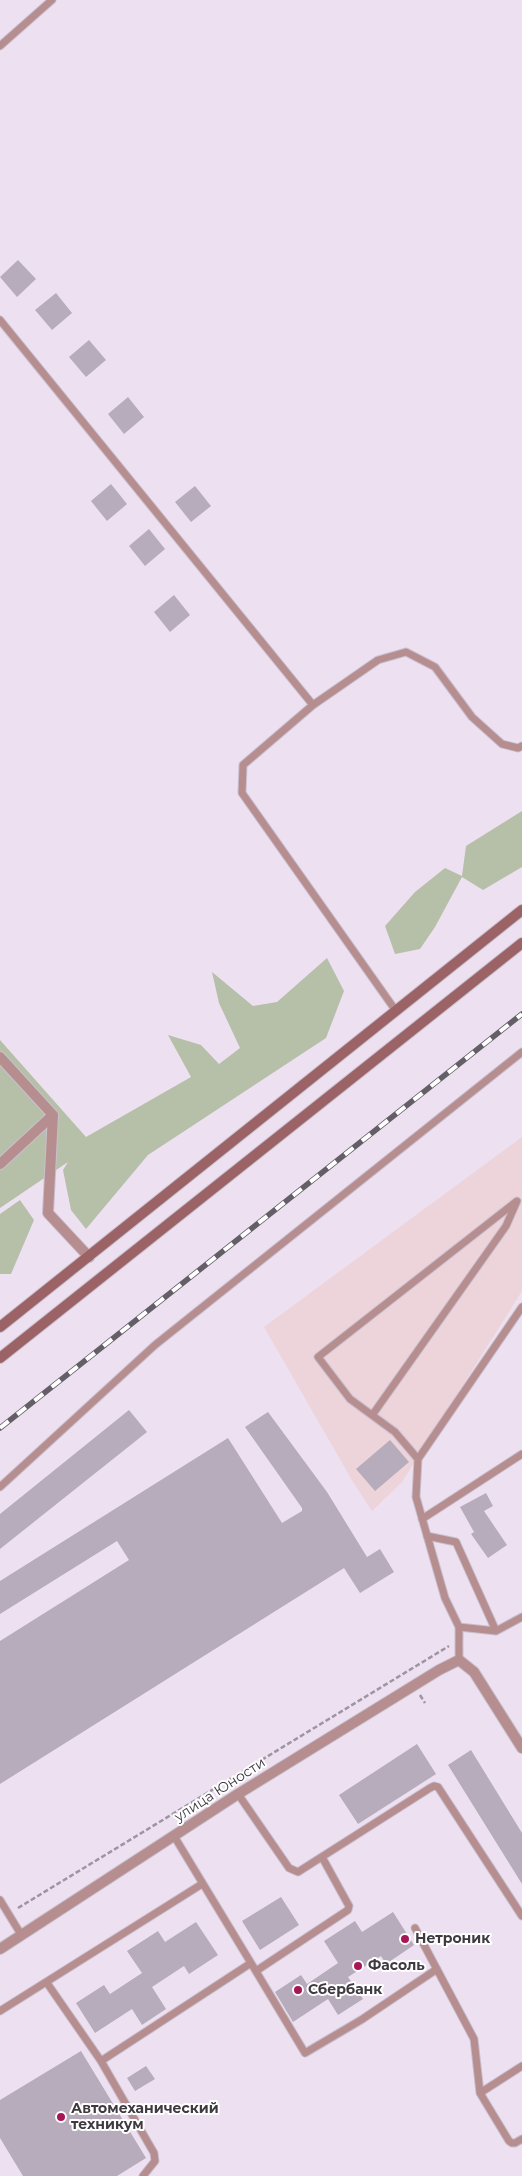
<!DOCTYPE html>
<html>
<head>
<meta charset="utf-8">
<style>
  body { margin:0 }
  canvas { display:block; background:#ece0f1 }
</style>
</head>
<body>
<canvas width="522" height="2176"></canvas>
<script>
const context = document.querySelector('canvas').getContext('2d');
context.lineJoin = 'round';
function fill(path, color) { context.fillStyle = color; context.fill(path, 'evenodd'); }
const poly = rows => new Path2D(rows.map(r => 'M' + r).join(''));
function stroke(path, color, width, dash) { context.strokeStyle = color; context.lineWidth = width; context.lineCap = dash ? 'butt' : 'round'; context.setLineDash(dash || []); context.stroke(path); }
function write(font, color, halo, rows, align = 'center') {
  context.font = font + ' Montserrat,sans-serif'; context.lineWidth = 4; context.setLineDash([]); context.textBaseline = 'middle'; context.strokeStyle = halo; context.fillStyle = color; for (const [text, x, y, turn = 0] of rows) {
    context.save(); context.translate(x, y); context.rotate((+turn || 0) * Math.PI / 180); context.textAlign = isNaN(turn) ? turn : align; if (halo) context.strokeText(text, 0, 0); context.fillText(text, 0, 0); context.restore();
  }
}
const industrial = poly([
  [522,1137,522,1291,402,1482,372,1511,353,1482,264,1327]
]);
const green = poly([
  [522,811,522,867,483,890,462,877,435,927,420,949,395,954,385,926,415,892,445,868,462,876,466,846],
  [327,958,344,991,326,1038,148,1155,86,1229,71,1210,63,1170,68,1162,0,1208,0,1040,86,1137,191,1077,168,1035,201,1045,219,1064,240,1048,219,1003,212,972,253,1006,277,1002],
  [20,1200,34,1220,11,1274,0,1274,0,1214]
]);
const building = poly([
  [18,260,36,279,17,297,0,277],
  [56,293,72,313,52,330,35,310],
  [89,340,106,360,86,377,69,357],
  [128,397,144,417,124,434,108,414],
  [111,484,127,504,107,521,91,501],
  [195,486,211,506,191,522,175,502],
  [149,529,165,549,145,566,129,546],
  [174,595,190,615,170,632,154,612],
  [129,1410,147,1432,0,1549,0,1514],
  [268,1412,327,1492,367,1557,380,1549,394,1572,360,1593,344,1568,0,1784,0,1641,129,1560,117,1541,0,1614,0,1581,228,1438,282,1523,302,1511,302,1508,245,1427],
  [390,1440,409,1462,375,1491,356,1469],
  [486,1493,493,1506,484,1511,507,1545,488,1558,471,1534,474,1532,460,1507],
  [417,1744,436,1774,358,1824,339,1795],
  [471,1750,522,1833,522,1884,448,1765],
  [281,1897,299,1925,260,1950,242,1921],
  [393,1912,414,1945,386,1964,381,1956,348,1977,363,1999,338,2015,328,1999,293,2022,275,1992,301,1975,307,1984,338,1963,324,1941,355,1921,362,1932],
  [196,1922,218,1955,189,1974,184,1966,152,1987,166,2009,142,2025,132,2009,95,2033,76,2003,104,1985,110,1994,142,1973,127,1951,158,1931,165,1942],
  [81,2051,146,2158,117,2176,23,2176,0,2138,0,2100],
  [146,2066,155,2079,135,2091,127,2078]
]);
const path = poly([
  [420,1695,425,1703],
  [18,1908,449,1646]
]);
const service = poly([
  [0,46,52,0],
  [0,320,313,705,243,765,242,793,396,1011],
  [313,705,378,660,406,652,435,667,472,717,502,744,518,748,522,746],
  [373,1414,506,1226,517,1201,318,1357,350,1399,395,1432,418,1459],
  [0,1487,155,1345,522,1052],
  [422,1519,522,1454],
  [427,1536,456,1542,496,1631],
  [459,1627,445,1598,416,1497,418,1459,522,1307],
  [459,1660,459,1627,496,1631,522,1617],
  [238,1794,289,1868,298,1872,430,1788,434,1786,438,1787,522,1916],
  [0,1900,22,1936],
  [415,1928,474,2039,480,2093,509,2141,512,2143,515,2143,522,2139],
  [251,1963,305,2053,361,2020,437,1969],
  [256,1971,348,1910,349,1906,322,1857],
  [47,1983,101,2061,154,2153,155,2161,143,2176],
  [0,2011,202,1884],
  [101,2061,251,1963,174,1836],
  [480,2093,522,2066]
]);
const minor = poly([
  [0,1057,53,1115,48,1213,89,1257],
  [0,1164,53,1115]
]);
const tertiary = poly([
  [0,1949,238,1794,439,1670,459,1660,474,1672,522,1748]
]);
const secondary = poly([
  [0,1327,522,910],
  [0,1358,522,943]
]);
const rail = poly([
  [0,1428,522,1014]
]);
const markers = [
  [405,1939,5,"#a61759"],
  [358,1966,5,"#a61759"],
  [298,1990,5,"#a61759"],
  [61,2117,5,"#a61759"]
];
const streetNames = [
  ["улица Юности",220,1790,-33]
];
const poiNames = [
  ["Нетроник",415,1939],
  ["Фасоль",368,1966],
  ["Сбербанк",308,1990],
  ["Автомеханический",71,2109],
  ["техникум",71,2125]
];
fill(industrial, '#edd4da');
fill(green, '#b6c0a9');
fill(building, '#b7acbb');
stroke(service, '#c9bfce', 9);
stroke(minor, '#c9bfce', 12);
stroke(tertiary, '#c9bfce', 12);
stroke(secondary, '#c9bfce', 12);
stroke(path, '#9d95a1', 2.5, [5, 2.5]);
stroke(service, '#b68e8f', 7);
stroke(minor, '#b68e8f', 10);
stroke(tertiary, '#b68e8f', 10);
stroke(secondary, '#9c6366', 10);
stroke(rail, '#645f67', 5.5);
stroke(rail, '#fff', 4, [11]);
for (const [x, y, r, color] of markers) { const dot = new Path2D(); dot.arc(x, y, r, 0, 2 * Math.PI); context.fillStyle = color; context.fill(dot); stroke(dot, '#fff', 2); }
write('14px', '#3e3a40', '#fff', streetNames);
write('bold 14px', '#3e3a40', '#fff', poiNames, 'left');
</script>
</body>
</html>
